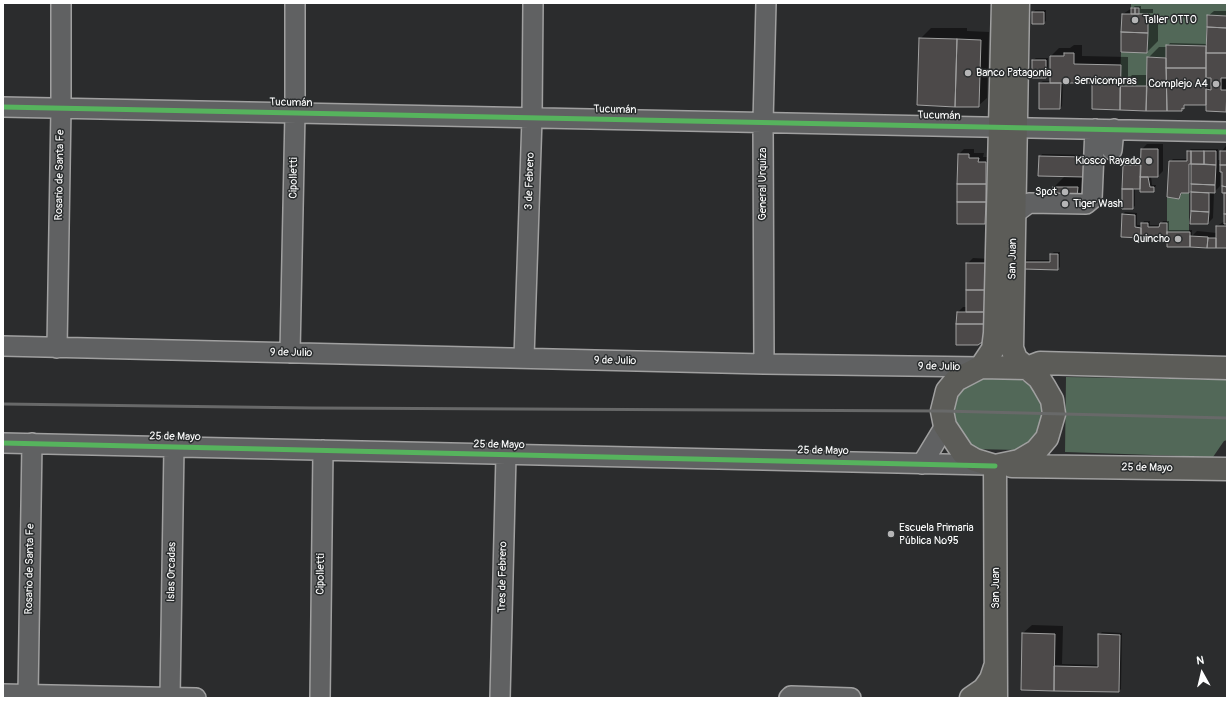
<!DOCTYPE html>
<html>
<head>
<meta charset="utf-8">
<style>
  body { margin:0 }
  #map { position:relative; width:1230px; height:701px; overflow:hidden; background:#2b2c2d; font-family:Pangolin,sans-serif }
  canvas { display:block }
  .frame { position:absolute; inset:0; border:4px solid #fff; pointer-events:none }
  .north { position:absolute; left:1182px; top:653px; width:40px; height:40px; -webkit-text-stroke:3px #2a2d2e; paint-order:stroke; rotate:352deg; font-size:11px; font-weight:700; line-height:16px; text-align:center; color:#fff }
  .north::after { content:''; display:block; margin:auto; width:14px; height:18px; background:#fff; clip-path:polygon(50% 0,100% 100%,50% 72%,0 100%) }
</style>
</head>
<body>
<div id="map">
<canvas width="1230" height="701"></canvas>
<div class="frame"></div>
<div class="north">N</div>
</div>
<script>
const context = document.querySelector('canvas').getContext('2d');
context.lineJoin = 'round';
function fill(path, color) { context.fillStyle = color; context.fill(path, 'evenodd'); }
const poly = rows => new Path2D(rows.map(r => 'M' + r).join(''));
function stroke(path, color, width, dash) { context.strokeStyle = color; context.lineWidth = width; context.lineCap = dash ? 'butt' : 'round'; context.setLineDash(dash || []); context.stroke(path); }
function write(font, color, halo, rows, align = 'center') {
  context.font = font + ' Pangolin,sans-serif'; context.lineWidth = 3; context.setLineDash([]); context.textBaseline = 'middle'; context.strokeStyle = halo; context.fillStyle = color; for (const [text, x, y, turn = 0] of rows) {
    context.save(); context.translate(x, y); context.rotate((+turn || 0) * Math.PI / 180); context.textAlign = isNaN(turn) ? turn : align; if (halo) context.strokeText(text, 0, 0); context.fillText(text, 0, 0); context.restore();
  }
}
const green = poly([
  [1131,3,1227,3,1227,16,1207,15,1206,46,1166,45,1166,58,1147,57,1147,86,1120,86,1121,52,1147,52,1148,14,1131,14],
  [1181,193,1189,193,1189,232,1167,232,1167,197,1179,199],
  [1066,377,1227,380,1227,440,1224,441,1213,457,1065,452],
  [979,378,1020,379,1028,384,1037,394,1042,407,1042,420,1038,431,1033,439,1019,450,973,449,952,424,953,404,959,391]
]);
const shadow = poly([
  [1135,6,1141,6,1141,9,1153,9,1153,13,1131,13,1131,15,1153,15,1153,22,1158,23,1158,41,1147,52,1123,14],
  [1035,10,1046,10,1046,21,1043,23,1033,13],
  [1214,11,1227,11,1226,111,1207,103,1186,104,1181,110,1093,82,1063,82,1062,106,1060,108,1040,108,1040,83,1043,81,1051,81,1051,56,1059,48,1070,48,1074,45,1082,45,1082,56,1128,57,1128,79,1132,75,1148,75,1148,58,1159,47,1167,47,1170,43,1208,44,1208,16],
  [1208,77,1212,77,1212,85,1208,89],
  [931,28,967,28,967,31,989,32,987,98,978,106,920,39],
  [1036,58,1048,58,1048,74,1045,77,1033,60],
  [1147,144,1163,144,1163,171,1158,176,1151,176,1152,185,1156,185,1154,191,1135,188,1135,206,1132,208,1123,208,1124,165,1126,163,1142,163,1142,149],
  [1226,146,1227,247,1168,246,1168,240,1155,237,1151,240,1142,237,1122,215,1125,212,1137,213,1137,225,1142,225,1144,221,1150,221,1150,225,1160,225,1163,221,1169,221,1169,230,1192,230,1192,236,1197,231,1217,233,1217,226,1225,221,1225,192,1223,171,1220,171,1220,186,1214,192,1213,218,1208,223,1191,223,1192,189,1188,192,1183,192,1179,198,1170,162,1173,159,1188,159,1188,151,1191,149,1218,149,1218,160,1221,160,1221,152],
  [964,149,974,149,974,153,984,153,983,157,991,157,990,218,985,223,958,223,959,154],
  [1042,154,1086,155,1088,185,1082,190,1082,205,1054,187,1066,175,1040,157],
  [1054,252,1060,252,1060,267,1058,269,1024,268,1024,262,1027,260,1051,260,1051,254],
  [973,258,991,259,990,334,958,312,963,307,967,307,967,264],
  [1032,625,1063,626,1062,664,1099,665,1099,635,1102,632,1122,633,1121,689,1119,691,1022,689,1023,633]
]);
const building = poly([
  [1131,8,1135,8,1135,14,1131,14,1131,8],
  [1135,8,1139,8,1139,14,1135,14,1135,8],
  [1032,12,1044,12,1044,24,1032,24,1032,12],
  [1122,14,1148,14,1148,33,1121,32,1122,14],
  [1207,15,1227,16,1227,28,1207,27,1207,15],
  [1207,27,1227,28,1227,53,1206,53,1207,27],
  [1121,32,1148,33,1147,53,1121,52,1121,32],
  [919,38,957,39,955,107,917,105,919,38],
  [957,39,981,40,979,107,955,107,957,39],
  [1166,45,1206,46,1206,68,1166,68,1166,45],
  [1064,53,1074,53,1074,64,1121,65,1120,110,1092,109,1092,83,1050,83,1050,56,1064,56,1064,53],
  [1206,53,1227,53,1227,78,1221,78,1221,90,1227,90,1226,112,1206,111,1206,89,1211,90,1211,78,1206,78,1206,53],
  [1147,57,1166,58,1167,111,1146,111,1147,57],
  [1032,60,1046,60,1046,78,1032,78,1032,60],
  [1166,68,1206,68,1206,105,1184,105,1184,109,1182,108,1182,111,1167,111,1166,68],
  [1039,83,1061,83,1060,109,1039,109,1039,83],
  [1120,86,1147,86,1146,111,1120,110,1120,86],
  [1141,149,1158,149,1158,177,1140,177,1141,149],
  [1187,151,1191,151,1191,164,1189,164,1189,193,1181,193,1179,199,1167,197,1169,161,1187,161,1187,151],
  [1191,151,1204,151,1204,164,1191,164,1191,151],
  [1204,151,1216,151,1216,165,1204,164,1204,151],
  [1220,151,1227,151,1227,165,1220,165,1220,151],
  [958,154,969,154,969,158,979,158,978,162,986,162,986,184,957,184,958,154],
  [1039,156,1084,157,1084,177,1038,176,1039,156],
  [1191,164,1216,165,1215,185,1191,184,1191,164],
  [1123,165,1141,165,1140,189,1122,189,1123,165],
  [1220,165,1227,165,1227,187,1222,186,1222,172,1220,172,1220,165],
  [1140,177,1148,177,1150,187,1154,187,1154,192,1140,192,1140,177],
  [957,184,986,184,986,202,957,202,957,184],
  [1191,184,1215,185,1215,193,1191,192,1191,184],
  [1222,186,1227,187,1227,193,1222,193,1222,186],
  [1053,187,1078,187,1077,197,1053,196,1053,187],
  [1122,189,1133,189,1133,209,1122,209,1122,189],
  [1191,192,1209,193,1209,212,1191,211,1191,192],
  [1224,193,1227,193,1227,214,1224,214,1224,193],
  [957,202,986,202,985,224,957,224,957,202],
  [1191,211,1209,212,1208,224,1190,224,1191,211],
  [1122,214,1135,215,1135,227,1141,228,1141,238,1121,237,1122,214],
  [1224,214,1227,214,1227,224,1224,224,1224,214],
  [1141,223,1148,223,1148,227,1159,227,1160,223,1167,223,1167,241,1155,241,1154,237,1152,241,1141,241,1141,223],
  [1216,226,1227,226,1227,248,1216,248,1216,226],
  [1167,232,1190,232,1190,247,1167,247,1167,232],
  [1190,236,1208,237,1207,248,1190,247,1190,236],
  [1208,238,1216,238,1216,248,1207,248,1208,238],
  [1050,254,1058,254,1058,270,1023,269,1023,262,1050,262,1050,254],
  [966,263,986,263,985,290,966,290,966,263],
  [966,290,985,290,985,312,966,312,966,290],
  [957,312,985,312,985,324,956,324,957,312],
  [956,324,985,324,985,340,978,345,956,345,956,324],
  [1022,633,1055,634,1054,691,1021,690,1022,633],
  [1098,634,1120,635,1119,692,1054,691,1054,666,1098,667,1098,634]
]);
const minor = poly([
  [3,107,1227,132],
  [1112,150,1114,129],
  [1014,214,1029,203,1086,204,1092,199,1095,129],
  [3,346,764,364,981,367],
  [57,348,61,108,61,3],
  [290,353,295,113,295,3],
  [524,358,532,118,533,3],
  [764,364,763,123,766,3],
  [3,443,987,465],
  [922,464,945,426],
  [3,694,196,698],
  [28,695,32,443],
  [170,697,174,447],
  [320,698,323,450],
  [500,698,506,455],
  [789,698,791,696,851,698]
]);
const major = poly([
  [1018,3,1012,348,1016,359,1027,368,1039,378,1044,386,1052,400,1054,414,1047,438,1036,451,1019,461,995,466,975,460,963,453,945,426,942,411,947,391,956,380,981,367,1027,368,1040,363,1227,368],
  [981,367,993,349,995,333,1003,3],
  [995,466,996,698],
  [1012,466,1227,469],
  [971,698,984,689,991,679,995,667]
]);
const rail = poly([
  [3,404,312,408,942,411,1227,418]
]);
const cycleway = poly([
  [3,107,1227,132],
  [3,443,995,466]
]);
const markers = [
  [1135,20,4,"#b5b5b6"],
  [968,73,4,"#b5b5b6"],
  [1066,81,4,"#b5b5b6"],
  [1216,84,4,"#b5b5b6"],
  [1149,161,4,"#b5b5b6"],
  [1065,192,4,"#b5b5b6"],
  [1065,204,4,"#b5b5b6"],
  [1178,239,4,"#b5b5b6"],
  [891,534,4,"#b5b5b6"]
];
const poiNames = [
  ["Taller OTTO",1143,20],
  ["Banco Patagonia",976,73],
  ["Servicompras",1074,81],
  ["Complejo A4",1208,84,"right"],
  ["Kiosco Rayado",1141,161,"right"],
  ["Spot",1057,192,"right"],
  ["Tiger Wash",1073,204],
  ["Quincho",1170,239,"right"],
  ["Escuela Primaria",899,528],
  ["Pública Nº95",899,541]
];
const streetNames = [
  ["Tucumán",291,103,1],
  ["Tucumán",615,110,1],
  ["Tucumán",939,116,1],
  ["Rosario de Santa Fe",60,175,-89],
  ["Cipolletti",294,178,-89],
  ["3 de Febrero",530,181,-88],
  ["General Urquiza",763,184,-90],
  ["San Juan",1013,259,-89],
  ["9 de Julio",291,353,1],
  ["9 de Julio",615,361,1],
  ["9 de Julio",939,367,1],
  ["25 de Mayo",175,437,1],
  ["25 de Mayo",499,445,1],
  ["25 de Mayo",823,451,1],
  ["25 de Mayo",1147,468,1],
  ["Rosario de Santa Fe",30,569,-89],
  ["Islas Orcadas",172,572,-89],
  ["Cipolletti",321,574,-89],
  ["Tres de Febrero",503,577,-89],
  ["San Juan",996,588,-90]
];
fill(green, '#526858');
fill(shadow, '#0007');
fill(building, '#4c4949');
stroke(building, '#a0a0a0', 1);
stroke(minor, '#a0a0a0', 22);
stroke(major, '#a0a0a0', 25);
stroke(minor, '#606162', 19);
stroke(major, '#5c5c58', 22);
stroke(rail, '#686969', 3);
stroke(cycleway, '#56b35d', 5);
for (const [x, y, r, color] of markers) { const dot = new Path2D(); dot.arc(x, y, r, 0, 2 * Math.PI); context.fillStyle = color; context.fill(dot); stroke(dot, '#2a2d2e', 1.5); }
write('11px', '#fff', '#2a2d2e', poiNames, 'left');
write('11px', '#fff', '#2a2d2e', streetNames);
</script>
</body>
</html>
